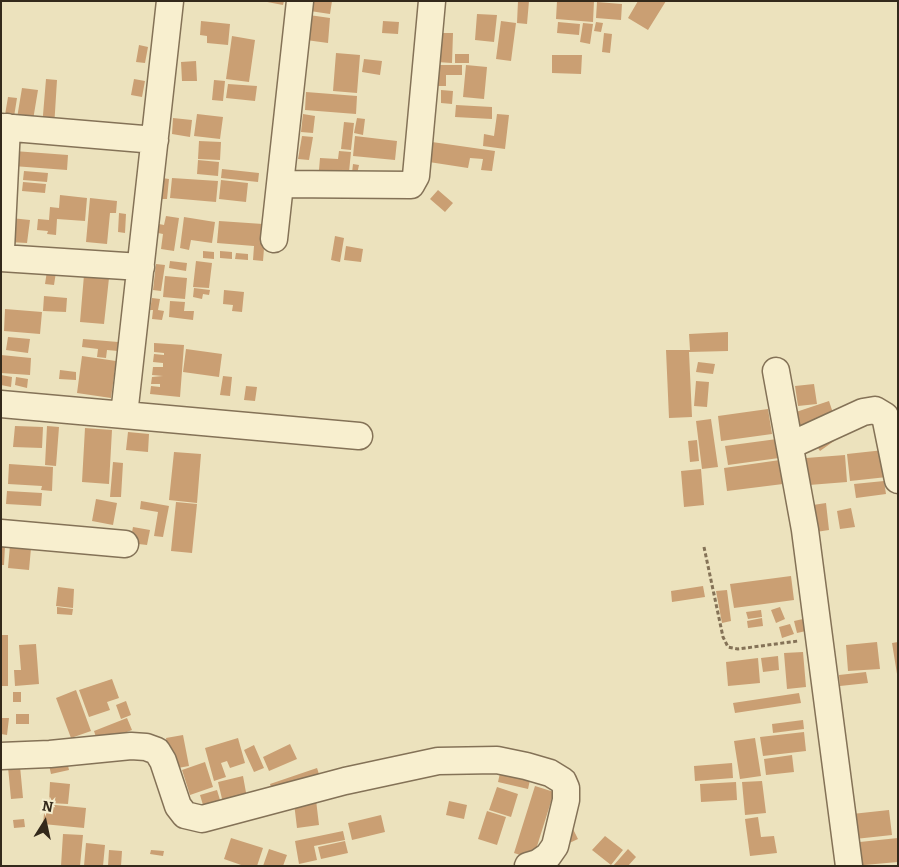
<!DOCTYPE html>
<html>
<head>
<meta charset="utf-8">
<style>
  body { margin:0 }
  #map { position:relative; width:899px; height:867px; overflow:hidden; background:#ece2bd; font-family:Bitter,serif }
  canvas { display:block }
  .frame { position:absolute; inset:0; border:2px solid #33291b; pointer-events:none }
  .north { position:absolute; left:20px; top:797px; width:50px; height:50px; -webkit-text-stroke:4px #f4eccc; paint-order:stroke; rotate:10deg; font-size:14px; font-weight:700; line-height:20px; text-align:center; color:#33291b }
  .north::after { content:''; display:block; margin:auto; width:18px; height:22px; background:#33291b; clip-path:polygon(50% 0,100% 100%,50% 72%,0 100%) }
</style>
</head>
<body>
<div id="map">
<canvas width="899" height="867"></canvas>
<div class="frame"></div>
<div class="north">N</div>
</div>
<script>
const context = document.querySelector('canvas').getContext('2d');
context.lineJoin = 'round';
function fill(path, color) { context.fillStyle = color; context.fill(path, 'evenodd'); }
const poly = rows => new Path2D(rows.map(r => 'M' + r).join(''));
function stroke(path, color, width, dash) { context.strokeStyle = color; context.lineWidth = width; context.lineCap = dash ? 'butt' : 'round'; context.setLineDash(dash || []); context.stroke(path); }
const building = poly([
  [262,1,284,1,283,5],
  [312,1,332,1,330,14,310,11],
  [518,1,529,1,527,24,517,23],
  [557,1,594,1,593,22,556,19],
  [638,1,666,1,648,30,628,18],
  [597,2,622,4,621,20,596,18],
  [477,14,497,15,494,42,475,40],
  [309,15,330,18,328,43,306,40],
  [201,21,230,24,228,45,207,43,207,36,200,35],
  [383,21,399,22,398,34,382,33],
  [501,21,516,23,511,61,496,59],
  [558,22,580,24,579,35,557,33],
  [596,22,603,23,601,32,594,31],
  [583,23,593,24,590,44,580,42],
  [438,33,453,33,452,63,437,62],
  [604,33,612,34,610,53,602,52],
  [232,36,255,40,249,82,226,79],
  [139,45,148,47,145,63,136,62],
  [336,53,360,55,357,93,333,91],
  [455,54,469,54,469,63,455,63],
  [552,55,582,55,581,74,552,73],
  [364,59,382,61,380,75,362,72],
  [196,61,197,81,182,81,181,62],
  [437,65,462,65,462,75,446,75,446,86,437,86],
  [466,65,487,67,484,99,463,97],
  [46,79,57,80,54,128,42,127],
  [134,79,145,81,142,97,131,95],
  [214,80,225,81,223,101,212,100],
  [228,84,257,86,255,101,226,98],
  [22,88,38,90,32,126,16,124],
  [441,90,453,91,452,104,441,103],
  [306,92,357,96,356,114,305,110],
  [8,97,17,98,13,123,4,121],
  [456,105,492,107,492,119,455,117],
  [197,114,223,117,220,139,194,136],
  [303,114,315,116,313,133,301,132],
  [497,114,509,115,505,149,483,146,484,134,494,136],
  [173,118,192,120,190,137,172,134],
  [357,118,365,119,363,135,354,133],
  [344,122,354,123,351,150,341,149],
  [302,136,313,137,309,160,298,159],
  [355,136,397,141,395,160,353,156],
  [199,141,221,142,220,160,198,159],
  [432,142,495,151,492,171,481,170,483,159,470,158,468,168,429,162],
  [14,151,68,155,67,170,13,166],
  [339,151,351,152,349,172,319,170,320,158,338,159],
  [198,160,219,162,218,176,197,174],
  [353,164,359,165,357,174,352,173],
  [222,169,259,173,258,182,221,178],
  [24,171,48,173,47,182,23,180],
  [162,178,169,179,167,199,160,199],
  [172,178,218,181,216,202,170,198],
  [221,180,248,183,246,202,219,199],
  [23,182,46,184,45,193,22,191],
  [438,190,453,203,445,212,430,199],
  [60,195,87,198,85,221,57,219,56,235,47,234,48,231,37,230,38,219,49,220,50,207,59,208],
  [90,198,117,201,116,213,110,213,107,244,86,242],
  [119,213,126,214,125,233,118,232],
  [166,216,179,218,174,251,161,249,163,234,158,233,159,224,164,225],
  [184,217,215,222,212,243,191,240,189,250,180,248],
  [11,218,30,220,27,243,9,242],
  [219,221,263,224,265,236,263,261,253,260,254,246,217,243],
  [335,236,344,238,340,262,331,260],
  [346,246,363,249,361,262,344,260],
  [203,251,214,252,214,259,203,258],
  [220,251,232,252,232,259,220,258],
  [236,253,248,254,248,260,235,259],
  [170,261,187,263,186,271,169,268],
  [196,261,212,263,209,288,193,287],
  [156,264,165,265,161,291,153,290],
  [47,271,56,272,54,285,45,284],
  [84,275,109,278,104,324,80,322],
  [165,276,187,278,185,299,163,297],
  [194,288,210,290,209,295,203,294,202,299,193,297],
  [224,290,244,292,242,312,232,311,233,305,223,304],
  [44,296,67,298,66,312,43,311],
  [152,298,160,299,158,310,164,311,162,320,152,319,153,310,150,310],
  [170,301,185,302,184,311,194,311,193,320,169,317],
  [5,309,42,312,40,334,4,331],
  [728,332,728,351,689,352,692,417,669,418,666,350,690,350,689,334],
  [8,337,30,339,28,353,6,350],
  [83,339,118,342,118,351,107,350,106,358,97,357,98,349,82,347],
  [154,343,184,345,180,397,150,394,151,386,160,387,160,384,151,384,152,377,163,376,152,375,153,367,163,367,163,363,153,362,154,354,164,355,164,353,154,352],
  [186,349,222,354,219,377,183,372],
  [1,355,31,358,30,375,1,373],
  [82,356,116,361,111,398,77,393],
  [698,362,715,364,713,374,696,372],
  [60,370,76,372,76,380,59,379],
  [1,375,12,377,11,387,1,385],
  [223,376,232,377,230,396,220,395],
  [16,377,28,379,27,388,15,385],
  [696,381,709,382,707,407,694,406],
  [814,384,817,404,798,406,795,386],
  [246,386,257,387,255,401,244,400],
  [829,401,836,422,803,433,796,412],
  [768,409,772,434,721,441,718,416],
  [711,419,718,467,702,469,696,421],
  [15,426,43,427,42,448,13,447],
  [47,426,59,427,56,466,45,465],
  [85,428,112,430,109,484,82,482],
  [128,432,149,434,148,452,126,450],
  [829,435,834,441,820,451,816,445],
  [777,439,779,458,728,465,725,446],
  [697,440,699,461,690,462,688,441],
  [884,450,887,477,850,481,847,454],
  [174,452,201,454,197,503,169,500],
  [845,455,847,482,809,485,806,458],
  [780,460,783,484,727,491,724,468],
  [113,462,123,463,121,497,110,497],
  [9,464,53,467,52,491,41,490,42,486,8,484],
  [701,469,704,505,684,507,681,471],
  [884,481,886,494,856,498,854,484],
  [7,491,42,493,41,506,6,504],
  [96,499,117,503,113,525,92,521],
  [141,501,169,506,163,537,154,536,158,512,140,509],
  [176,502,197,504,192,553,171,551],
  [826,503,829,530,816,532,813,505],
  [851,508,855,527,840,529,837,511],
  [133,527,150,530,147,545,130,543],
  [10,545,31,548,29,570,8,568],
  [1,546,5,546,4,565,1,565],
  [791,576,794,600,734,608,730,584],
  [703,586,705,597,672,602,671,591],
  [58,587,74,589,73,608,56,606],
  [727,590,731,621,722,623,716,591],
  [57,607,73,609,72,615,57,614],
  [780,607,785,619,776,623,771,610],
  [761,610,762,617,748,619,746,612],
  [762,618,763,626,748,628,747,621],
  [803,619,806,631,797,633,794,621],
  [790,624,794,634,782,638,779,627],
  [1,635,8,635,8,686,1,686],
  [877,642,880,669,848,671,846,645],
  [898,642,898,674,897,674,892,643],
  [36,644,39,684,15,686,14,670,21,670,19,645],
  [803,652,806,687,787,689,784,653],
  [778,656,779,670,763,672,761,658],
  [758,658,760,683,728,686,726,662],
  [866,672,868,683,840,686,839,675],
  [112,679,119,698,107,702,110,710,89,717,79,690],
  [76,690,91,731,71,738,56,698],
  [13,692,21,692,21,702,13,702],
  [799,693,801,703,735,713,733,703],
  [126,701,131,715,121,719,116,705],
  [16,714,29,714,29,724,16,724],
  [1,718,9,718,7,735,1,734],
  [127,718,132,730,98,743,94,731],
  [803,720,804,729,773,733,772,724],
  [804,732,806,751,763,756,760,737],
  [183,735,189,766,172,769,166,738],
  [238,738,245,763,230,768,227,761,221,763,226,777,214,781,205,748],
  [755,738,761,776,740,779,734,741],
  [290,744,297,759,269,771,263,757],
  [254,745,264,768,254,772,244,750],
  [792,755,794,772,766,775,764,759],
  [67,761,69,770,51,774,49,765],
  [205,762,213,787,190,795,182,770],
  [732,763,733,778,695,781,694,766],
  [20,766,23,798,11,799,8,767],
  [317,768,319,774,272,790,270,784],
  [500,773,530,780,528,789,498,782],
  [243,776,247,798,223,803,218,782],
  [762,781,766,813,745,815,742,782],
  [50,782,70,784,68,804,49,803],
  [736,782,737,800,701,802,700,784],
  [535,786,554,792,533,859,514,853],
  [497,787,518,794,511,817,489,810],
  [217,790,220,800,203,805,200,795],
  [316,800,319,825,297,828,294,803],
  [449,801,467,805,464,819,446,815],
  [45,804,86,808,84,828,43,824],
  [889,810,892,835,855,839,852,814],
  [487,811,506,817,497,845,478,839],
  [381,815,385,832,352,840,348,823],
  [758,817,761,837,774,836,777,853,750,856,745,819],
  [24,819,25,827,14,828,13,820],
  [573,829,578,839,565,845,560,835],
  [343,831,345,840,314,846,317,860,299,864,295,841],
  [63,834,83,835,80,866,61,866],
  [605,836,623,850,611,865,592,850],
  [231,838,263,848,257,866,244,866,224,859],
  [898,838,898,862,853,866,850,843],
  [345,841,348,853,321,859,318,847],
  [86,843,105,845,103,866,84,866],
  [269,849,287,855,283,866,263,866],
  [628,849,636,857,628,866,613,866],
  [109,850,122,851,121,866,108,866],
  [151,850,164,851,163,856,150,854]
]);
const path = poly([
  [704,547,723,637,728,647,738,649,798,641]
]);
const minor = poly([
  [1,127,155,140],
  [280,184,411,185,416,176,432,1],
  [274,239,300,1],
  [1,249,7,127],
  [1,258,141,267],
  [776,371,805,530,849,866],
  [1,404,359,436],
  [124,415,170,1],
  [791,445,863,412,875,410,885,416,898,480],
  [1,533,125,544],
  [1,756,50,754,131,746,146,747,157,751,163,761,178,806,185,815,202,819,345,781,438,761,497,760,526,766,550,773,563,781,566,788,566,800,555,846,548,856,538,863,528,866]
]);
fill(building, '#ca9f73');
stroke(minor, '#847257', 29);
stroke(path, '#847257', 3, [4, 2.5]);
stroke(minor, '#f8efcf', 26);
</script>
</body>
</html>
